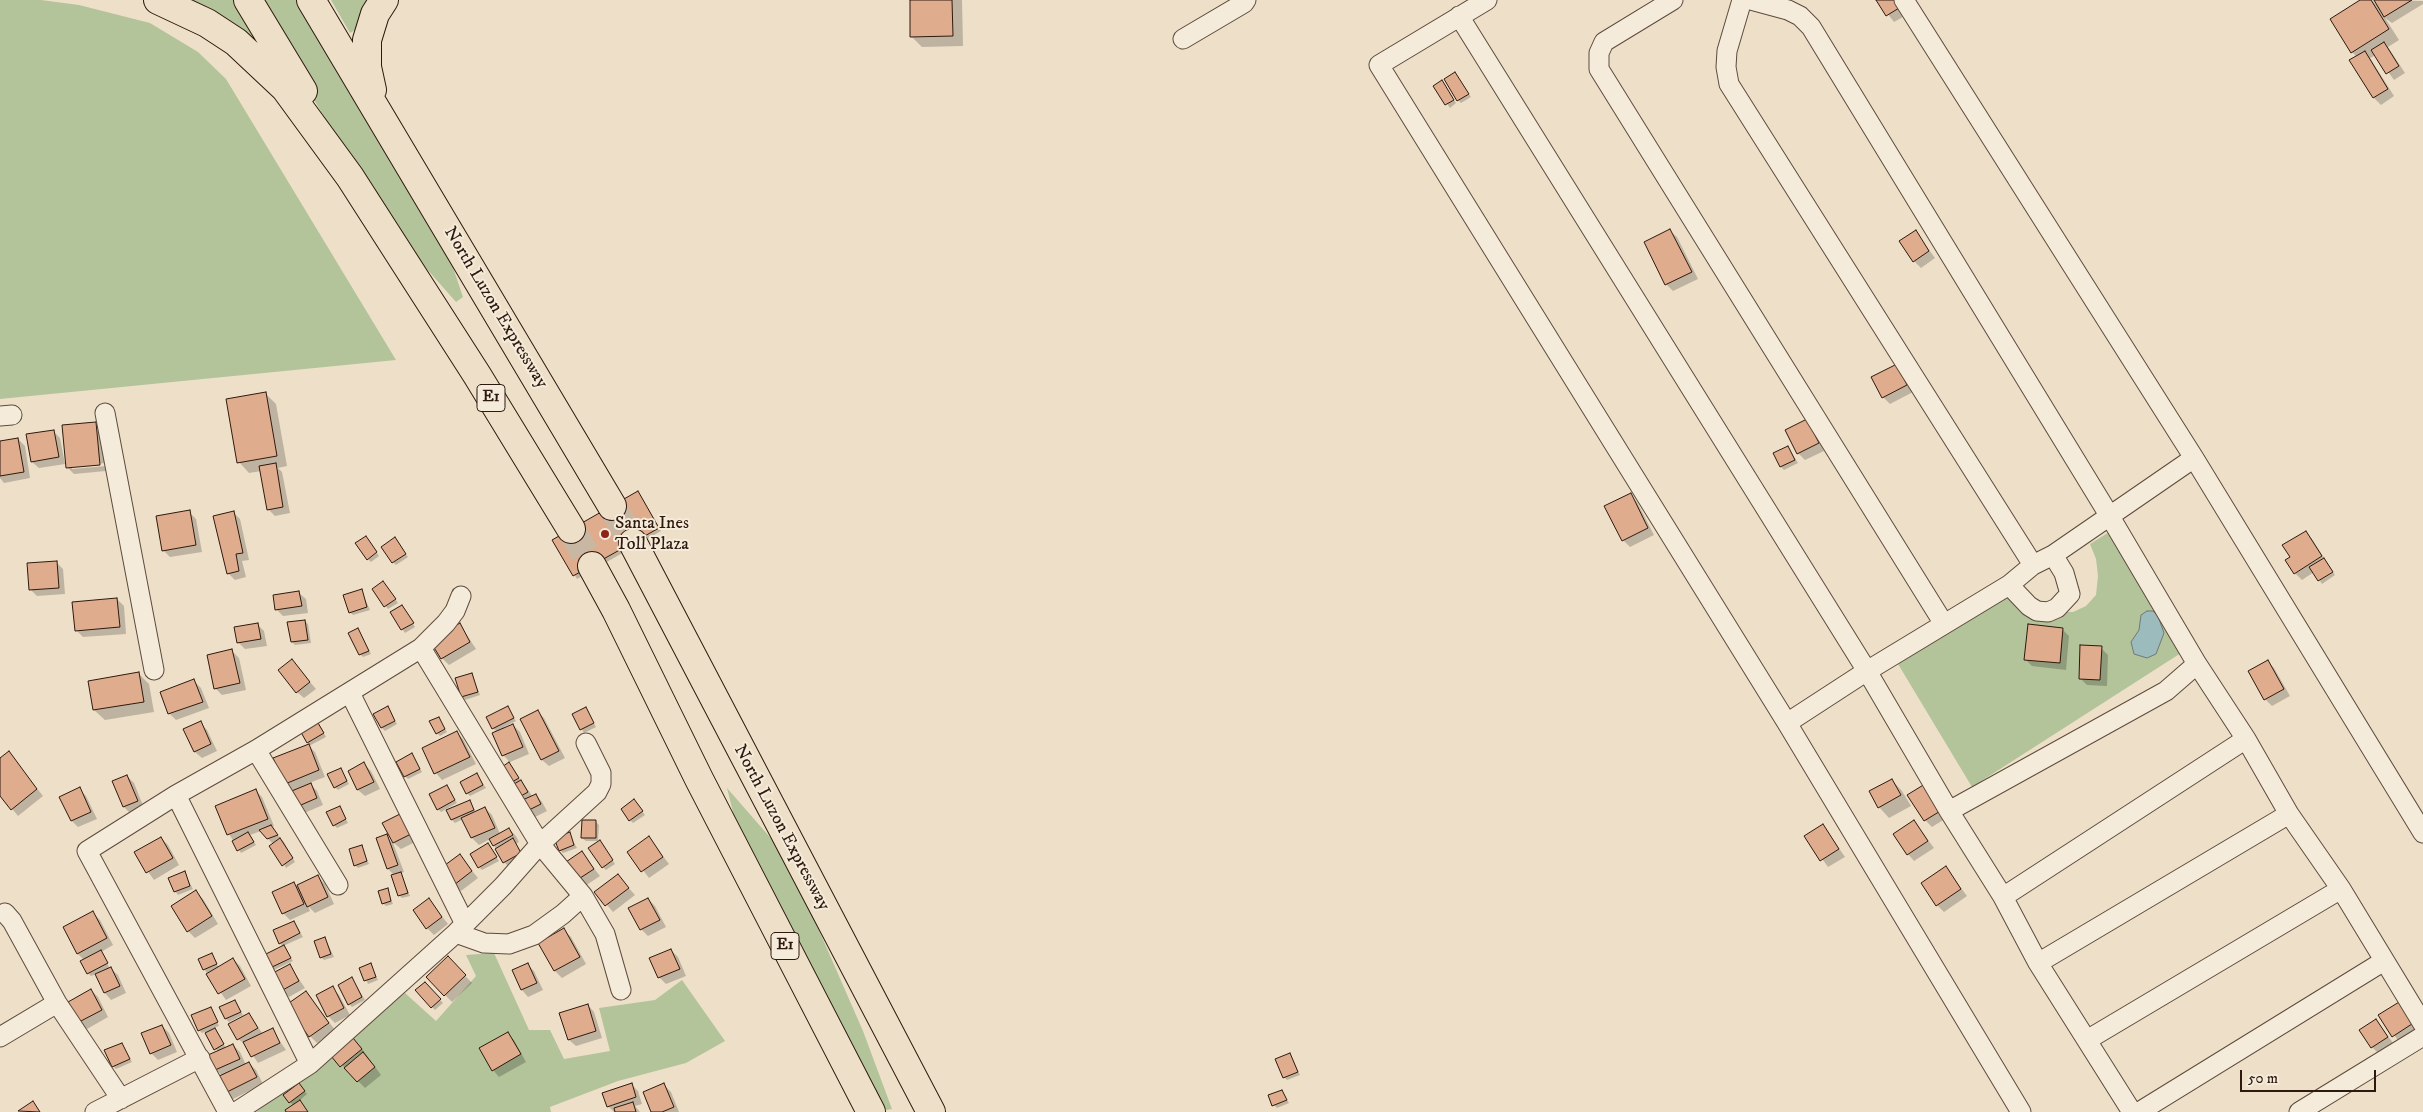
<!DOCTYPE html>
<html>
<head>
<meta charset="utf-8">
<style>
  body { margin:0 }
  #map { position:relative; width:2423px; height:1112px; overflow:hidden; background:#eee0c8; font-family:"IM FELL DW Pica",serif }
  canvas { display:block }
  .scale { position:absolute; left:2240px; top:1070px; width:136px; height:22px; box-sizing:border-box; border:2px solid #2e190e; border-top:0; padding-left:6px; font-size:15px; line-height:18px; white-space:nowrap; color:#2e190e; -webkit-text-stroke:4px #f4ebdb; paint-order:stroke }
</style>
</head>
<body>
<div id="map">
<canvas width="2423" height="1112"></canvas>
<div class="scale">50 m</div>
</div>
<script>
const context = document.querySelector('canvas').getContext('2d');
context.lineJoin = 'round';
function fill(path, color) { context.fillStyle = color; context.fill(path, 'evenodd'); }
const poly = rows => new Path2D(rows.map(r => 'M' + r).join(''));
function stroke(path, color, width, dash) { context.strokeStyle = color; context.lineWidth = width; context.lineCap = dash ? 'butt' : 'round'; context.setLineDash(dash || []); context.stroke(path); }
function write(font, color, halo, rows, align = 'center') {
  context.font = font + ' "IM FELL DW Pica",serif'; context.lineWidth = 4; context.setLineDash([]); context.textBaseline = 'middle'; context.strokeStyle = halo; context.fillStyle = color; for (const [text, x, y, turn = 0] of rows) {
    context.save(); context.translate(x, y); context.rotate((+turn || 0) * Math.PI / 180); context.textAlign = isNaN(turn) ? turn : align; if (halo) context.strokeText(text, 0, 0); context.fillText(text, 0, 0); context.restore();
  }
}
const green = poly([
  [0,0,41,0,79,5,150,23,198,52,226,79,396,360,0,399],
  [175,0,235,0,274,67],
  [255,0,296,0,446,247,463,297,456,302,388,225],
  [331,0,372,0,357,29,350,33],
  [2125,522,2185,643,2181,653,1972,787,1898,664,2015,592,2054,612,2073,612,2086,606,2096,595,2098,576,2096,559,2090,544],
  [727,788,775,843,807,903,863,1031,892,1109,880,1111,736,824],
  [494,953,529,1030,550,1030,564,1059,610,1051,599,1008,655,1000,682,980,725,1041,686,1063,618,1081,550,1107,551,1112,256,1112,405,993,436,1021,476,976,466,955]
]);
const water = poly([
  [2147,611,2153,611,2158,616,2164,633,2156,654,2147,658,2134,654,2131,642,2139,630,2141,615,2147,611]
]);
const shadow = poly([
  [911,0,962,0,963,46,922,47,911,36],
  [1877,0,1910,13,1894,22],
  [2363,0,2372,0,2378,6,2375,0,2423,1,2423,4,2392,23,2385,18,2399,40,2388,47,2405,73,2394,80,2376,55,2370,58,2394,96,2381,105,2374,98,2351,61,2357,57,2352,52],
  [1455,74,1471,97,1461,103,1458,100],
  [1442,82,1456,103,1450,108,1435,86],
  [1670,231,1677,237,1698,279,1673,291,1666,284,1645,243],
  [1916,232,1935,258,1921,268,1914,261],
  [1896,365,1913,392,1890,404,1883,397],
  [266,394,276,404,287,466,278,468,282,472,290,513,275,516,268,509,261,471,249,473,239,462],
  [96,424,103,431,106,463,72,466,72,469,106,466,106,471,74,474,67,467],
  [1813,428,1824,451,1805,460,1798,453],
  [53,431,60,438,65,464,39,468,32,462],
  [18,439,25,446,30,478,4,483,0,478,0,442],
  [1788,447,1798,463,1784,470,1781,467],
  [640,495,661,531,577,579,553,540],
  [1631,495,1637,502,1654,535,1630,547,1623,540],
  [189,512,196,519,202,552,170,557,163,550],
  [233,512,240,519,249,560,242,561,246,577,235,580,228,573],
  [2306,532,2312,539,2335,575,2322,584,2314,572,2302,580,2295,573,2291,557],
  [369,540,379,556,371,562,368,559],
  [398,542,408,557,396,565,393,562],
  [56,562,63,569,65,594,37,596,30,589],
  [386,586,398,603,388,609,373,589],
  [361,590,370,610,353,615,350,612],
  [299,593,306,599,308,613,283,616,276,609],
  [117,599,124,606,126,634,83,637,76,630],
  [403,608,415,627,405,633,391,613],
  [305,621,308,624,311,643,295,645,292,642],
  [257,624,264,631,267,646,245,649,238,642],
  [460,625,476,649,449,665,442,658],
  [2062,629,2069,636,2066,670,2032,666,2025,659],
  [358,630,371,654,363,657,360,654],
  [2101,648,2108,655,2107,686,2087,685,2080,678],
  [232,651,239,658,246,690,222,695,215,688],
  [2267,661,2274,668,2290,696,2272,706,2265,699],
  [298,668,316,689,304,698,297,692],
  [139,674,149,684,154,712,105,720,94,710],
  [472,675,480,695,465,700,462,697],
  [194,681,201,688,209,708,176,720,169,713],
  [387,708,397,724,385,731,382,728],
  [507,708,516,721,504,727,505,729,513,725,520,732,529,754,510,762,503,755,497,732,493,728],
  [586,708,596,727,584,733,573,714],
  [538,712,544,718,565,758,549,766,542,760,522,720],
  [438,718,447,732,440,736,437,733],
  [318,722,326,737,309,746,315,752,325,777,309,783,317,791,323,805,302,814,294,792,286,783,275,759,310,745,299,728],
  [200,723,207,730,217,751,202,758,195,752,185,730],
  [456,732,463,739,476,764,442,780,436,773],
  [9,753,43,796,18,816,0,794,0,760],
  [412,755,422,772,408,779,405,776],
  [364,764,371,771,380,789,365,796,358,790,349,771],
  [511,767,533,797,536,795,542,802,547,811,531,819,513,781],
  [341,769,349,784,338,790,335,787],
  [477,775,486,788,470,796,467,793],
  [127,776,134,783,144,808,131,814,124,807,113,782],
  [1892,780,1902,791,1911,806,1889,818,1879,807],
  [447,787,457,803,441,812,438,809],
  [79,789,86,796,97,819,78,827,72,821],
  [256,791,262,797,274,826,271,827,284,842,295,862,286,868,273,844,261,831,250,835,256,845,241,853,229,834,217,806],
  [1931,792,1948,817,1932,827,1925,820],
  [469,801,476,812,485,808,492,815,500,834,509,829,516,836,519,842,516,844,527,860,511,869,504,862,490,839,479,845,472,838,463,819,455,823,452,820,448,811],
  [637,804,645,815,633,823,630,820],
  [339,807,348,823,337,828,334,825],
  [400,815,417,841,401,849,394,843,384,824],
  [1914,821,1934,848,1914,861,1908,854],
  [596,822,599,825,598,841,586,841,582,838],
  [1823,825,1845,857,1828,867,1806,836],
  [569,834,577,848,563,853,560,850],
  [386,836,393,843,404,872,401,873,410,896,402,898,399,895,394,875,388,869],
  [161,838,168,845,179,865,154,880,135,853],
  [649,838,669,864,649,878,629,852],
  [488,845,499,861,482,870,479,867],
  [603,845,615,864,606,870,603,867],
  [361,846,369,864,358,868,355,865],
  [582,853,600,876,582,888,575,881],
  [460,856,478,878,461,891,454,884],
  [1946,868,1967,896,1944,912,1937,905],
  [184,873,193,889,178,895,175,891],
  [618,876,635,895,613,912,596,892],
  [318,877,325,884,334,904,315,913,308,906,310,911,290,920,283,913,294,884,297,886],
  [387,890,393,904,386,906,383,903],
  [196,892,203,899,218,924,195,938,188,931],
  [648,899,655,906,666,927,648,936,641,929],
  [429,900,448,924,434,935,427,928],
  [93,913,100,920,113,945,101,952,109,967,118,975,126,993,111,1000,105,993,96,974,91,976,88,973,84,960,78,954],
  [294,922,303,937,283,946,293,961,274,970,271,967,283,947,280,943],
  [564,930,571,937,586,964,562,978,555,971,540,943],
  [325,938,334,957,324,960,321,957],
  [671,950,678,957,686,976,666,984,659,977],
  [211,954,219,968,233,959,240,966,251,986,226,1000,204,969],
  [448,958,472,983,452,1002,427,977],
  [289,965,305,988,289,997,282,990],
  [371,965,378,980,368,984,361,969],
  [528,965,534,971,543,990,528,997,522,990,513,971],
  [352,979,365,1000,352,1007,349,1004],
  [425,983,443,1003,435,1010,417,991],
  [332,988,339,995,350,1015,335,1023,328,1016],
  [91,990,98,997,108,1017,87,1029,80,1022,70,1002],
  [306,992,335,1030,317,1043,310,1036],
  [235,1001,243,1015,229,1022,226,1019],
  [588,1005,594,1012,602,1038,576,1046,569,1040],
  [211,1008,219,1026,213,1028,226,1048,233,1045,240,1052,246,1065,249,1063,256,1070,263,1084,229,1101,222,1076,216,1069,218,1052,205,1032,202,1033,199,1030],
  [249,1015,263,1034,272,1030,286,1050,258,1063,246,1045,238,1039],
  [2380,1016,2423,1026,2400,1043],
  [2376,1021,2394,1044,2379,1054,2372,1047],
  [162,1026,169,1033,177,1052,158,1060,151,1053],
  [507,1034,514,1040,526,1062,499,1077,493,1070],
  [122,1044,132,1062,116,1069,113,1066],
  [360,1046,381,1075,365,1088,333,1056],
  [1290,1054,1300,1075,1287,1080,1284,1077],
  [631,1084,638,1091,642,1104,635,1106,640,1112,614,1112,608,1106],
  [664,1085,671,1092,679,1112,653,1112],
  [302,1088,307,1094,299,1101,308,1112,287,1112,294,1106,290,1102],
  [1282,1091,1289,1103,1277,1108,1274,1105]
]);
const building = poly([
  [910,0,952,0,953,36,910,37,910,0],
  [1876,0,1900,0,1904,5,1886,16,1876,0],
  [2360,0,2371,0,2389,29,2351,53,2330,19,2360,0],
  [2374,0,2412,0,2384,17,2374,0],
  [2384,42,2399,66,2386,74,2371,50,2384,42],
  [2365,51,2388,89,2373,98,2349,60,2365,51],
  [1455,72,1469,94,1457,101,1444,79,1455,72],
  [1442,80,1454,100,1445,105,1433,86,1442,80],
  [1670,229,1692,272,1665,285,1644,242,1670,229],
  [1916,230,1929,251,1913,262,1899,241,1916,230],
  [1897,364,1907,385,1882,398,1871,377,1897,364],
  [266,392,277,456,237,463,226,399,266,392],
  [1807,419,1819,443,1797,454,1785,430,1807,419],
  [96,422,100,465,66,468,62,425,96,422],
  [54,430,59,457,31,462,26,434,54,430],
  [18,438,24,472,0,476,0,441,18,438],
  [1788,446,1795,460,1780,467,1773,453,1788,446],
  [276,463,283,507,267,510,259,466,276,463],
  [638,491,659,528,573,576,552,540,638,491],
  [1631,493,1648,528,1622,541,1604,506,1631,493],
  [190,510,196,545,162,551,156,516,190,510],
  [234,511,243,553,236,554,239,571,227,574,213,516,234,511],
  [2306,531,2322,556,2294,574,2285,560,2290,557,2282,545,2306,531],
  [366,536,377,552,367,560,355,543,366,536],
  [395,537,406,554,392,563,381,547,395,537],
  [2324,558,2333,572,2318,581,2309,567,2324,558],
  [57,561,59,588,29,590,27,563,57,561],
  [383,581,396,599,384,607,372,589,383,581],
  [362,589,367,607,349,613,343,595,362,589],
  [299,591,302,606,275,610,273,595,299,591],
  [117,598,120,627,75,631,72,602,117,598],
  [402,605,414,623,401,630,390,612,402,605],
  [305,620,308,640,291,642,287,622,305,620],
  [258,623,261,639,237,643,234,627,258,623],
  [460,623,470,642,441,659,430,641,460,623],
  [2028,624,2063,628,2060,663,2024,660,2028,624],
  [358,628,369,651,359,655,348,633,358,628],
  [2080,645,2102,646,2100,680,2079,679,2080,645],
  [232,649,240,683,214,689,207,655,232,649],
  [292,659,310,682,296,693,278,670,292,659],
  [2268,660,2284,689,2264,700,2248,671,2268,660],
  [139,672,144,702,93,710,88,681,139,672],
  [472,673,478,692,461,697,455,678,472,673],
  [194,679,203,702,168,714,160,692,194,679],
  [388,706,395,721,381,728,373,714,388,706],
  [508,706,514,718,492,729,486,717,508,706],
  [586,707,594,723,580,730,572,714,586,707],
  [538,710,559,751,541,760,520,719,538,710],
  [439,717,445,729,436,734,429,721,439,717],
  [315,718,324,733,307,743,298,727,315,718],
  [201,721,211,744,194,752,183,729,201,721],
  [513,724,523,747,502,756,492,733,513,724],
  [457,731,470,757,434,774,422,748,457,731],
  [309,744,319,770,285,784,273,758,309,744],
  [9,751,37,789,11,810,0,796,0,758,9,751],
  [412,753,420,769,404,777,396,762,412,753],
  [364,762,374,782,357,790,348,771,364,762],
  [509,762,519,778,512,782,502,767,509,762],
  [341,768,347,781,334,788,327,774,341,768],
  [477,773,483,785,466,794,460,782,477,773],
  [127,775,138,801,123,807,112,781,127,775],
  [1892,779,1901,795,1878,808,1869,791,1892,779],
  [521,780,528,792,514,800,507,788,521,780],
  [311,783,317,798,294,808,287,793,311,783],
  [1925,784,1942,810,1924,821,1907,795,1925,784],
  [447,785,455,800,437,810,429,794,447,785],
  [80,787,91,812,71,821,59,797,80,787],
  [256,789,268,819,227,835,215,806,256,789],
  [536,794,541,804,523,813,518,802,536,794],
  [634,799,643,811,629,821,621,809,634,799],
  [470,800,474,810,451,820,446,810,470,800],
  [340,806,346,819,333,826,326,812,340,806],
  [485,807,495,828,471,838,461,818,485,807],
  [400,814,411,834,393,843,382,823,400,814],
  [582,820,596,820,596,838,581,838,582,820],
  [1914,820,1928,841,1907,855,1893,834,1914,820],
  [1823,824,1839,849,1820,861,1804,836,1823,824],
  [271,825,278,835,267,839,259,830,271,825],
  [509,828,513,835,493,846,489,839,509,828],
  [248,832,254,842,237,851,232,841,248,832],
  [570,832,574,845,559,851,554,838,570,832],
  [387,834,398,865,387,869,376,838,387,834],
  [649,836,663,857,641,872,627,852,649,836],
  [161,837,173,858,146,873,134,852,161,837],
  [280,838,293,858,282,866,269,846,280,838],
  [513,838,521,853,503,863,495,849,513,838],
  [600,840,613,860,602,868,588,848,600,840],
  [488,843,497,857,478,868,470,854,488,843],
  [362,845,367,861,354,866,349,849,362,845],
  [582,851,594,869,574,882,563,864,582,851],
  [460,854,472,871,454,885,441,868,460,854],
  [1946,866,1961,889,1936,906,1921,883,1946,866],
  [185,871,190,886,174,892,168,878,185,871],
  [401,872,408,893,398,896,391,875,401,872],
  [618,874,629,888,605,906,594,892,618,874],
  [318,875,328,897,307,907,297,885,318,875],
  [294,882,304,904,282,914,272,892,294,882],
  [388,888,391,901,382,904,378,891,388,888],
  [196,890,212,916,187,932,171,906,196,890],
  [429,898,442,917,426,929,413,910,429,898],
  [648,898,660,920,640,930,628,908,648,898],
  [93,911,107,938,77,954,63,927,93,911],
  [294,921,300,933,279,944,273,930,294,921],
  [564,928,580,957,554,971,538,943,564,928],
  [325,937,331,954,320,958,314,941,325,937],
  [284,945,291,958,270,968,264,955,284,945],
  [671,949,680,969,658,978,649,958,671,949],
  [101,950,108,963,87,974,80,961,101,950],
  [212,953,217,964,203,970,198,959,212,953],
  [448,956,466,975,444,996,426,977,448,956],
  [233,958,245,979,218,994,206,974,233,958],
  [371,963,376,977,364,981,359,968,371,963],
  [528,963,537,983,521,990,512,970,528,963],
  [290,964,299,981,281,991,271,974,290,964],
  [111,967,120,986,104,993,95,974,111,967],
  [352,977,362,997,348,1005,338,985,352,977],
  [425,982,441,999,431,1008,415,990,425,982],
  [333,986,344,1008,327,1017,316,995,333,986],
  [91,989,102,1010,79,1022,68,1002,91,989],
  [306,991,329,1023,309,1037,286,1005,306,991],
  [2404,999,2418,1020,2392,1037,2378,1015,2404,999],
  [235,1000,241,1012,225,1019,219,1007,235,1000],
  [588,1004,596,1031,568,1040,559,1013,588,1004],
  [211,1007,218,1022,198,1031,191,1015,211,1007],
  [249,1013,258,1028,237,1040,228,1024,249,1013],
  [2376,1019,2388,1037,2371,1048,2359,1030,2376,1019],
  [162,1025,171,1045,150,1054,141,1033,162,1025],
  [215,1028,224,1044,214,1050,205,1033,215,1028],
  [273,1028,280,1043,251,1057,243,1042,273,1028],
  [508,1032,521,1054,492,1071,479,1048,508,1032],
  [353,1038,362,1049,340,1067,331,1056,353,1038],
  [122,1043,130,1059,112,1067,104,1050,122,1043],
  [233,1044,240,1059,215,1070,208,1055,233,1044],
  [363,1052,375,1067,357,1082,344,1068,363,1052],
  [1290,1053,1298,1072,1283,1078,1275,1059,1290,1053],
  [249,1062,257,1077,221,1095,213,1079,249,1062],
  [299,1083,305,1091,289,1103,283,1095,299,1083],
  [632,1083,636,1097,607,1107,602,1093,632,1083],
  [664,1083,674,1107,662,1112,651,1112,643,1092,664,1083],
  [1282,1090,1287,1100,1272,1106,1268,1095,1282,1090],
  [300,1100,308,1112,286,1112,285,1110,300,1100],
  [33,1101,40,1112,18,1111,33,1101],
  [633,1102,636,1112,615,1112,614,1108,633,1102]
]);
const highwayTunnel = poly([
  [612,506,633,543],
  [571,529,592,566]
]);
const street = poly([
  [1487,0,1379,65,1787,723,2021,1112],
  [1673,0,1604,42,1599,53,1599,69,1944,624],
  [1742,0,1727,51,1726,67,1729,84,2033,565],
  [1751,0,1788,10,1800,16,1811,27,2109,515,2197,664,2246,739,2289,814,2341,889,2423,1024],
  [1904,0,2194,458,2423,833],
  [1459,16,1867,671,1949,811,2003,897,2038,963,2132,1112],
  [1183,39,1244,3,1246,0],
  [105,413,154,670],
  [0,416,12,415],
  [2009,585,2029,606,2037,611,2048,612,2057,608,2070,594,2064,573,2053,555],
  [421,648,540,844,583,896],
  [350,693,464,922],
  [1787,723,1867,671,2009,585,2033,565,2053,555,2194,458],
  [256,750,338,885],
  [176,795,310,1064],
  [1949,811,2166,691,2197,664],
  [2003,897,2246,739],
  [456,933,484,943,509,944,534,935,563,914,583,896,605,934,621,990],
  [2038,963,2289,814],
  [57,1003,121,1099],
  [0,1037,57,1003,12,921,5,913],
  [2087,1040,2341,889],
  [95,1112,200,1058],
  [228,1112,87,851,176,795,256,750,421,648,446,623,455,611,461,596],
  [236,1112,310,1064,456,933,503,886,540,844,597,792,601,784,601,773,586,743],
  [2139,1112,2384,961],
  [2299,1112,2423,1036]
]);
const highway = poly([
  [158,0,207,23,236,42,285,88,350,177,477,375,571,529],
  [248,0,303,91],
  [311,0,612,506],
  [372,90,367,67,367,40,375,14,384,0],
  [633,543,931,1112],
  [592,566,616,610,699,779,871,1112]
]);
const markers = [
  [605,534,5,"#8f2418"]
];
const shields = [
  [491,398,28],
  [785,946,28]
];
const shieldNames = [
  ["E1",491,398],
  ["E1",785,946]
];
const streetNames = [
  ["North Luzon Expressway",495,308,59],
  ["North Luzon Expressway",781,828,62]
];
const poiNames = [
  ["Santa Ines",615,524],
  ["Toll Plaza",615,545]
];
fill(green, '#b3c39a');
fill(water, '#9cbbbd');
stroke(water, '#707a77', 1);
fill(shadow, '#0003');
fill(building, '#dfac8e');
stroke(building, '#2e190e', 1);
stroke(highwayTunnel, '#c8b8a3', 28, [28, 14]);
stroke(street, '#5e4b3c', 21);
stroke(highway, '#2e190e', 30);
stroke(street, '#f4ebdb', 19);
stroke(highway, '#eee0c8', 28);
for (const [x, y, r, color] of markers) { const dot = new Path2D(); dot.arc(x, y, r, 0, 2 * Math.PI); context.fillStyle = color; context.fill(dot); stroke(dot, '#f4ebdb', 2); }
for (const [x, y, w] of shields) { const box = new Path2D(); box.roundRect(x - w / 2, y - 13.5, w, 27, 4); context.fillStyle = '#f4ebdb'; context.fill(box); stroke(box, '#2e190e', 1); }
write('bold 16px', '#2e190e', null, shieldNames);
write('18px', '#2e190e', '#f4ebdb', streetNames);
write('18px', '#2e190e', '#f4ebdb', poiNames, 'left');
</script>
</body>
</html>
